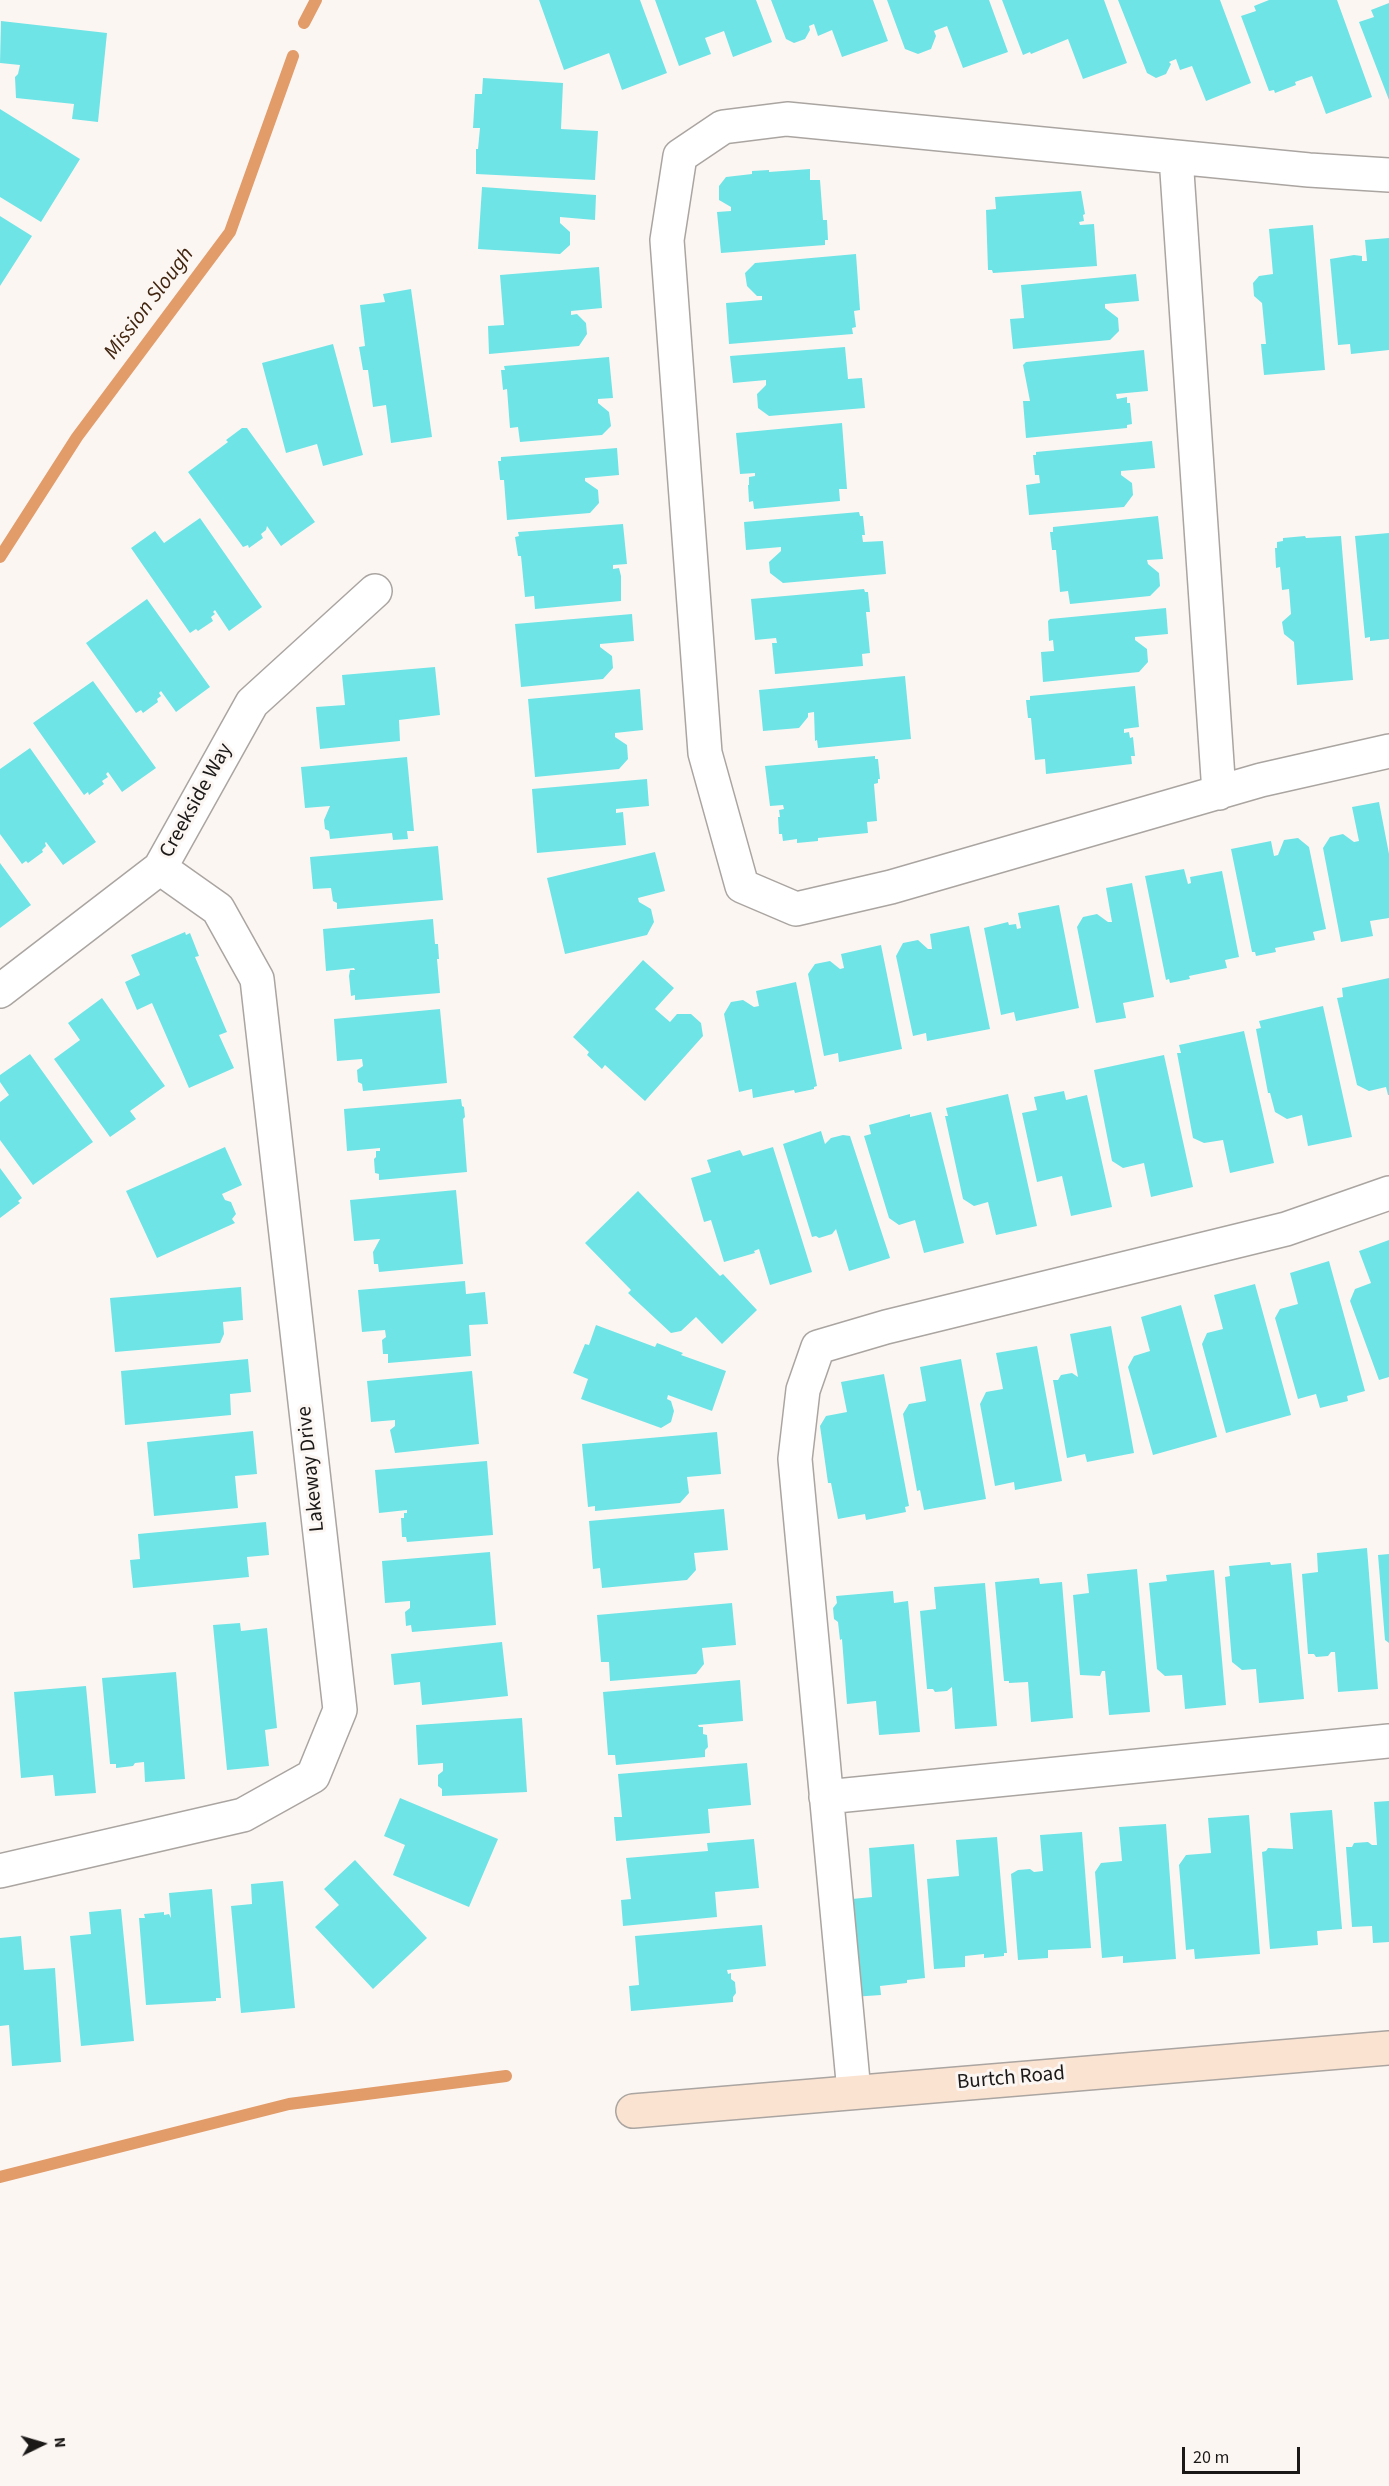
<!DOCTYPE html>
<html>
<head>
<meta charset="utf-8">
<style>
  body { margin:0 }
  #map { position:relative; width:1389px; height:2486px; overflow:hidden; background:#fcf6f3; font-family:"Source Sans 3",sans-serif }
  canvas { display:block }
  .north { position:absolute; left:12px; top:2414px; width:60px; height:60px; -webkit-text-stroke:4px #fcf6f3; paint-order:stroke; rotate:85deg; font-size:16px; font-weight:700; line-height:24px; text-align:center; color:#1b1918 }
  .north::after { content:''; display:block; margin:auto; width:21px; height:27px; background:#1b1918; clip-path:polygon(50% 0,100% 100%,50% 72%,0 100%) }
  .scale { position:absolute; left:1182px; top:2447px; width:118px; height:27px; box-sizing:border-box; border:3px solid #1b1918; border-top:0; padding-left:8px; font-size:18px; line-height:21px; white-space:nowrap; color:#1b1918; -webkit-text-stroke:4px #fcf6f3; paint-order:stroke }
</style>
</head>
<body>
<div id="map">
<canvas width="1389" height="2486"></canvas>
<div class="north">N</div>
<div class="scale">20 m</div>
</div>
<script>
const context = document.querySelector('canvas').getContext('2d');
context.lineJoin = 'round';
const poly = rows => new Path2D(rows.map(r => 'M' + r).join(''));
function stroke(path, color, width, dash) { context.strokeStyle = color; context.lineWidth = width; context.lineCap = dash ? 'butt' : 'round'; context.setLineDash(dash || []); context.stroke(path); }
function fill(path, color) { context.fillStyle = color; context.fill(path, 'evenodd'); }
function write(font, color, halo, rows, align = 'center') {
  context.font = font + ' "Source Sans 3",sans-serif'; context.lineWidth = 6; context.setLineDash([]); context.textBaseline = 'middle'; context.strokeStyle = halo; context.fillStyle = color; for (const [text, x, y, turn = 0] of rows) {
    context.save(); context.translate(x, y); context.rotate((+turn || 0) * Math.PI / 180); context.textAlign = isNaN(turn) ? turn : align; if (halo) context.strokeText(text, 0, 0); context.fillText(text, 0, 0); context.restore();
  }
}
const stream = poly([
  [304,23,316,0],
  [0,557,77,437,230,232,293,56],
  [0,2177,289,2104,506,2076]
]);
const building = poly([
  [539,0,640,0,667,73,622,90,609,53,564,70],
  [655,0,756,0,772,42,733,57,724,31,705,38,711,54,679,66],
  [771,0,873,0,888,41,842,57,832,30,818,36,814,24,809,26,810,30,805,39,794,43,786,39],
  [887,0,989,0,1008,52,963,68,947,26,934,31,936,36,931,49,918,54,905,49],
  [1002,0,1104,0,1127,63,1083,79,1068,39,1031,54,1030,52,1023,55],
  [1118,0,1220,0,1251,83,1206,101,1192,66,1180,70,1176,59,1169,62,1171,64,1166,74,1156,78,1147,73],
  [1269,0,1337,0,1372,97,1326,114,1312,76,1295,82,1296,85,1275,93,1274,90,1269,91,1241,16,1256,11,1254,6],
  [1389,3,1389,100,1359,22,1374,17,1371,10],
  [1,21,107,33,98,122,72,119,74,104,16,98,15,77,18,74,20,65,0,63],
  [483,78,563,83,561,129,598,131,595,180,476,174,476,149,478,149,480,128,473,128,475,94,482,94],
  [0,109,80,159,41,222,0,197],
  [810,169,810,180,820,180,823,220,827,220,828,240,825,240,825,245,721,253,717,212,731,211,731,207,719,200,719,186,726,177,752,174,752,171,769,170,769,172],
  [482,187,596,195,595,220,560,217,560,223,570,232,570,245,560,254,478,249],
  [1081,191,1085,214,1083,215,1084,221,1079,222,1080,225,1094,224,1097,266,993,273,992,270,988,270,986,210,996,209,995,197],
  [0,216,32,236,0,286],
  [1313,225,1325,370,1264,375,1261,344,1266,344,1262,303,1254,296,1253,283,1259,276,1273,274,1269,229],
  [1389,238,1389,350,1351,354,1350,344,1338,345,1330,259,1354,255,1362,256,1362,261,1367,261,1365,240],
  [856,254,860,310,854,311,856,327,852,328,853,334,729,344,726,303,762,300,762,296,757,296,747,286,745,273,755,263],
  [599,267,602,308,571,311,571,315,577,314,586,323,587,334,579,346,489,354,488,326,504,325,500,275],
  [1136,274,1139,301,1105,304,1105,308,1118,318,1119,331,1110,340,1013,349,1010,319,1024,318,1021,285],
  [411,289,432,437,391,443,386,405,373,407,368,370,363,370,359,347,365,346,360,305,385,302,383,294],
  [333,344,363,455,323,466,317,444,286,453,262,363],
  [845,347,848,379,862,378,865,408,769,416,758,408,757,394,766,385,766,380,733,383,730,356],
  [1144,350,1148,391,1116,394,1117,399,1127,397,1127,403,1130,403,1132,424,1127,425,1127,428,1026,438,1023,401,1030,401,1023,365,1026,362],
  [609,357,613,398,598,399,598,403,609,412,611,426,602,435,520,442,518,427,510,428,507,389,503,390,501,370,505,370,504,366],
  [842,423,847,489,839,489,840,501,754,509,753,501,749,502,748,485,749,485,749,477,755,476,755,473,740,474,736,433],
  [242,428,247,428,315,522,281,546,267,526,266,530,261,534,263,538,249,548,248,545,243,547,188,472,228,442,226,440],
  [1152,441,1155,468,1121,471,1121,475,1132,483,1133,495,1124,507,1029,515,1026,485,1040,483,1039,475,1035,475,1033,455,1036,455,1036,452],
  [617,448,619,475,585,478,585,481,598,490,599,503,590,513,507,520,504,480,500,480,498,461,501,461,501,457],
  [859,512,860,516,863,516,865,535,862,535,863,542,883,541,886,574,783,583,770,573,769,562,781,551,781,547,746,550,744,522],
  [1158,516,1163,559,1147,560,1148,564,1159,573,1160,586,1150,596,1070,604,1068,591,1060,592,1056,550,1052,550,1050,532,1053,532,1053,527],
  [200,518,262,607,229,631,215,610,213,612,215,614,211,617,213,621,198,631,196,629,190,633,131,548,155,531,164,543],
  [623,524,627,564,613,565,613,569,619,568,621,576,621,601,535,609,534,596,525,597,521,556,518,556,515,537,519,536,518,532],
  [1389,533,1389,639,1370,641,1370,637,1365,638,1355,536],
  [1305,536,1306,538,1341,536,1353,680,1297,685,1294,642,1284,634,1282,622,1291,614,1289,589,1282,590,1280,567,1276,568,1275,548,1277,548,1277,542,1283,541,1283,538],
  [864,589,865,592,868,592,870,612,866,612,870,653,862,654,863,666,775,674,772,643,777,643,776,638,755,640,751,599],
  [147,599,210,687,176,712,161,691,159,693,161,696,157,699,158,702,143,713,141,710,136,713,86,643],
  [1166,608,1168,634,1135,637,1135,640,1147,649,1148,662,1139,672,1043,682,1041,652,1054,651,1053,640,1049,641,1048,621,1050,619],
  [632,614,634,641,600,644,600,647,612,656,613,668,603,679,521,687,515,624],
  [435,667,440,715,399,720,400,741,320,749,316,707,345,705,342,675],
  [905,676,911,739,818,748,817,740,815,741,814,712,808,713,808,717,799,728,763,731,759,690],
  [93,681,156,768,122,792,108,772,106,774,108,777,102,781,104,784,89,795,88,792,84,795,33,723],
  [1135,686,1139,727,1124,729,1124,733,1129,732,1130,738,1133,737,1135,756,1131,756,1132,764,1046,774,1045,759,1035,760,1031,718,1028,718,1026,700,1030,700,1030,696],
  [640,689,643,730,615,733,615,737,627,745,628,759,619,769,535,777,528,699],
  [30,748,96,842,63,865,46,842,45,843,46,846,42,850,43,852,28,863,26,861,22,864,0,834,0,769],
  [875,756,875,759,878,759,880,779,878,779,878,783,874,784,877,821,867,822,868,833,818,838,818,841,797,843,797,839,783,841,782,834,779,834,778,817,780,817,779,810,784,809,783,805,770,806,765,766],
  [407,757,414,831,407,831,408,839,393,840,392,833,330,839,329,831,325,829,324,820,330,806,305,808,301,767],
  [647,779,649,806,616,809,616,813,623,812,626,845,537,853,532,789],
  [1379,802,1389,854,1389,918,1370,921,1373,936,1341,942,1323,848,1330,837,1343,834,1354,842,1359,841,1352,807],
  [1298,838,1309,847,1326,929,1313,932,1315,940,1275,948,1276,952,1256,956,1255,952,1252,952,1231,849,1271,841,1274,856,1278,855,1284,840],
  [438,846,443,900,337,909,337,903,333,901,331,888,313,889,310,857],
  [655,852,665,891,638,898,639,902,651,909,654,922,647,935,565,954,547,878],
  [0,863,31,905,0,928],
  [1184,869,1188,884,1191,883,1190,877,1222,871,1239,957,1225,960,1227,968,1189,976,1190,979,1170,983,1169,979,1166,980,1145,876],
  [1132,883,1154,997,1123,1003,1126,1018,1096,1023,1077,927,1083,917,1097,914,1108,922,1112,922,1106,888],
  [1059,905,1079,1008,1016,1021,1014,1012,1001,1015,984,928,1008,922,1009,925,1016,924,1017,929,1021,928,1018,913],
  [433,919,435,944,438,944,439,959,437,959,440,993,355,1000,355,995,351,996,349,976,350,970,355,970,354,968,326,971,323,929],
  [969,926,990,1029,927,1041,926,1033,913,1036,896,956,903,943,918,940,928,949,932,949,930,934],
  [185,932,186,935,190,933,199,956,195,957,227,1032,219,1035,234,1068,189,1088,152,1003,137,1010,125,982,140,975,131,955],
  [881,945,902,1049,839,1062,838,1053,824,1056,808,974,815,964,830,961,840,969,844,968,841,954],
  [643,960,674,988,655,1009,670,1022,677,1014,691,1014,701,1023,703,1036,645,1101,605,1065,602,1069,587,1055,589,1052,573,1037],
  [1389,978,1389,1095,1388,1095,1386,1087,1369,1091,1357,1085,1337,998,1343,997,1342,988],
  [796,982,817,1086,814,1087,814,1089,795,1093,794,1090,753,1098,752,1089,739,1092,724,1014,731,1002,743,1000,754,1007,759,1006,756,991],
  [102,998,165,1086,130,1111,136,1119,110,1137,54,1059,80,1040,68,1023],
  [1323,1006,1352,1137,1308,1146,1302,1115,1287,1119,1275,1112,1270,1093,1268,1093,1256,1029,1261,1028,1259,1021],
  [440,1009,447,1083,363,1091,362,1084,358,1082,357,1070,363,1066,362,1059,337,1061,334,1019],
  [1244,1031,1274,1163,1230,1173,1223,1140,1204,1143,1193,1138,1177,1053,1181,1053,1179,1045],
  [30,1054,93,1142,33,1185,0,1140,0,1102,9,1095,0,1082,0,1075],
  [1164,1055,1193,1187,1151,1197,1144,1163,1123,1168,1112,1161,1094,1070],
  [1064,1091,1066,1100,1087,1095,1112,1207,1071,1216,1062,1176,1037,1182,1022,1113,1037,1110,1034,1097],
  [1008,1094,1037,1226,996,1235,988,1202,974,1206,963,1199,945,1116,948,1116,946,1108],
  [461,1099,462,1106,464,1107,465,1117,463,1119,467,1172,379,1180,379,1174,375,1173,374,1159,376,1157,376,1151,380,1151,380,1148,347,1151,344,1109],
  [931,1112,964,1243,924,1253,915,1220,899,1225,889,1218,864,1136,871,1134,869,1125,910,1114,910,1117],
  [821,1131,825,1144,831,1138,843,1135,850,1136,890,1258,849,1271,836,1229,832,1234,819,1238,816,1236,812,1237,783,1144],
  [225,1147,242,1185,222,1194,225,1200,231,1202,236,1214,232,1219,235,1223,157,1258,126,1191],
  [773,1147,812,1272,770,1285,759,1249,754,1251,755,1253,724,1262,711,1220,704,1222,691,1178,711,1172,707,1160,740,1150,743,1156],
  [0,1168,22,1198,18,1201,20,1203,0,1218],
  [456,1190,463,1264,379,1272,378,1264,374,1264,373,1252,380,1239,354,1241,350,1200],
  [638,1191,720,1276,723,1274,757,1310,722,1344,696,1317,681,1331,671,1333,628,1293,631,1290,585,1243],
  [1389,1240,1389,1377,1379,1380,1350,1301,1355,1289,1371,1283,1359,1251],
  [1329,1261,1365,1391,1347,1396,1348,1401,1320,1408,1316,1394,1298,1399,1275,1318,1280,1309,1298,1304,1290,1273],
  [465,1281,466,1294,485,1292,488,1324,469,1325,471,1356,388,1363,388,1354,383,1354,382,1340,386,1337,385,1330,362,1332,358,1290],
  [1255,1284,1291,1415,1226,1433,1202,1344,1207,1333,1223,1329,1214,1295],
  [241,1287,243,1320,223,1322,224,1334,220,1343,115,1352,110,1298],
  [1181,1305,1217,1437,1153,1455,1128,1367,1134,1356,1150,1351,1141,1317],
  [596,1325,655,1347,657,1343,683,1353,681,1355,726,1371,712,1411,668,1395,667,1399,671,1401,674,1411,671,1422,661,1428,581,1399,588,1379,573,1373,585,1344,589,1345],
  [1111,1326,1134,1453,1087,1462,1085,1454,1067,1458,1053,1380,1058,1380,1061,1375,1072,1373,1078,1377,1070,1334],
  [1037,1346,1062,1481,1015,1490,1014,1482,995,1486,980,1404,986,1392,1003,1389,996,1353],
  [248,1359,251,1392,230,1394,231,1415,125,1425,121,1371],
  [961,1359,986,1499,924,1510,920,1490,917,1491,903,1414,909,1404,926,1401,920,1367],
  [472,1371,479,1444,395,1453,390,1430,395,1426,395,1420,371,1422,367,1381],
  [884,1374,909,1506,905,1507,906,1512,866,1520,865,1514,838,1519,831,1483,828,1483,820,1426,826,1416,847,1412,841,1382],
  [253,1431,257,1474,235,1476,238,1508,154,1516,147,1442],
  [717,1432,721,1474,687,1477,689,1493,680,1503,595,1511,595,1506,588,1507,582,1444],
  [487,1461,493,1535,407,1542,406,1537,402,1537,401,1518,404,1518,404,1513,407,1513,407,1510,379,1513,375,1470],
  [724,1509,728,1550,694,1553,696,1570,687,1580,602,1588,600,1568,593,1569,589,1521],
  [266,1522,269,1555,247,1557,249,1577,133,1588,130,1560,140,1559,138,1534],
  [1367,1548,1378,1689,1338,1692,1335,1652,1331,1652,1328,1656,1316,1657,1314,1654,1308,1654,1302,1574,1318,1572,1317,1553],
  [490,1552,496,1625,412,1632,411,1625,406,1626,405,1612,410,1608,410,1601,385,1603,382,1561],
  [1389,1554,1389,1643,1385,1640,1378,1555],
  [1270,1562,1271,1565,1291,1563,1304,1699,1259,1703,1256,1669,1242,1670,1232,1662,1225,1577,1230,1576,1229,1566],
  [1137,1569,1150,1712,1109,1715,1105,1671,1102,1671,1100,1676,1080,1675,1073,1595,1089,1593,1087,1574],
  [1214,1570,1226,1705,1185,1709,1182,1675,1165,1676,1157,1669,1149,1583,1167,1581,1166,1575],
  [1039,1578,1040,1584,1062,1582,1073,1718,1031,1722,1028,1682,1009,1683,1009,1681,1004,1681,995,1582],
  [985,1583,997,1726,955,1729,952,1687,947,1691,935,1692,933,1689,927,1689,920,1611,936,1609,934,1587],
  [893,1591,894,1603,908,1601,920,1732,879,1735,876,1701,847,1704,842,1639,840,1640,838,1622,834,1619,833,1608,837,1603,836,1596],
  [732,1603,736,1645,702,1648,704,1664,696,1674,610,1681,609,1662,601,1662,597,1615],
  [240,1623,241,1631,267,1628,277,1728,265,1730,269,1766,227,1770,213,1625],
  [502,1642,508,1696,422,1705,420,1682,394,1685,391,1654],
  [176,1672,185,1779,145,1782,144,1762,135,1763,133,1766,116,1768,116,1764,110,1764,102,1678],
  [740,1680,743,1721,698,1725,699,1727,703,1727,703,1734,707,1735,708,1747,705,1750,705,1757,616,1765,615,1755,608,1755,603,1692],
  [86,1686,96,1793,55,1796,53,1775,21,1778,14,1692],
  [522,1718,527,1792,442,1796,442,1789,438,1786,438,1775,443,1771,443,1763,418,1765,416,1725],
  [747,1763,751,1805,708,1809,710,1833,616,1841,614,1817,622,1817,618,1774],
  [400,1798,498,1839,469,1907,393,1875,405,1845,384,1836],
  [1389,1801,1389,1942,1373,1943,1372,1926,1352,1927,1346,1847,1352,1847,1354,1843,1368,1842,1372,1845,1377,1845,1374,1802],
  [1332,1810,1342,1929,1317,1931,1318,1945,1270,1949,1262,1852,1266,1851,1268,1848,1293,1849,1290,1813],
  [1249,1815,1260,1954,1195,1959,1194,1949,1186,1950,1179,1865,1186,1855,1211,1853,1208,1818],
  [1166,1824,1176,1959,1123,1963,1123,1956,1102,1958,1095,1872,1101,1863,1122,1861,1119,1827],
  [1082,1832,1091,1948,1048,1950,1048,1958,1018,1960,1011,1874,1018,1870,1030,1869,1034,1872,1043,1871,1040,1835],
  [997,1837,1007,1953,1004,1953,1004,1956,984,1958,984,1954,965,1956,965,1967,934,1969,927,1879,959,1876,956,1840],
  [754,1839,759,1888,715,1892,717,1917,623,1926,621,1900,631,1899,626,1858,708,1851,707,1843],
  [914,1844,925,1978,907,1980,907,1983,880,1986,881,1995,852,1997,852,1899,872,1897,869,1848],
  [355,1860,427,1938,373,1989,315,1927,339,1905,324,1889],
  [283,1881,295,2008,241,2013,231,1906,252,1904,251,1884],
  [212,1889,221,1998,216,1998,216,2001,146,2005,139,1918,145,1918,144,1914,164,1912,164,1915,169,1914,171,1918,169,1893],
  [121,1909,134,2041,81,2046,70,1936,91,1934,89,1912],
  [762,1925,766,1966,727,1970,728,1974,731,1973,731,1979,735,1982,736,1993,733,1997,733,2002,631,2011,629,1986,639,1985,635,1936],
  [21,1936,24,1970,55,1968,61,2062,12,2066,9,2025,0,2026,0,1938]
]);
const street = poly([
  [1176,157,1219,793],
  [1389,175,1309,170,787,119,723,127,680,156,667,240,705,753,742,886,796,909,891,887,1261,780,1389,751],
  [0,991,160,868,252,703,375,591],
  [826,1797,1389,1741],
  [0,1871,243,1815,313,1776,340,1710,257,979,218,909,160,868],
  [854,2092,795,1459,803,1390,818,1347,886,1327,1286,1229,1389,1193]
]);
const secondary = poly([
  [633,2111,1389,2048]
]);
const streetNames = [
  ["Creekside Way",197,801,-61],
  ["Lakeway Drive",312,1469,-96],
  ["Burtch Road",1011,2079,-5]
];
const waterNames = [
  ["Mission Slough",150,304,-53]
];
stroke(stream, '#e19c6a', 12);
fill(building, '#6fe4e6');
stroke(street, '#aaa5a1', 36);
stroke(secondary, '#aaa5a1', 36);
stroke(street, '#fff', 33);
stroke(secondary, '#fbe3d1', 33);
write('21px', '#1b1918', '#fcf6f3', streetNames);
write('italic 22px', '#41250f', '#fcf6f3', waterNames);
</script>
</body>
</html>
